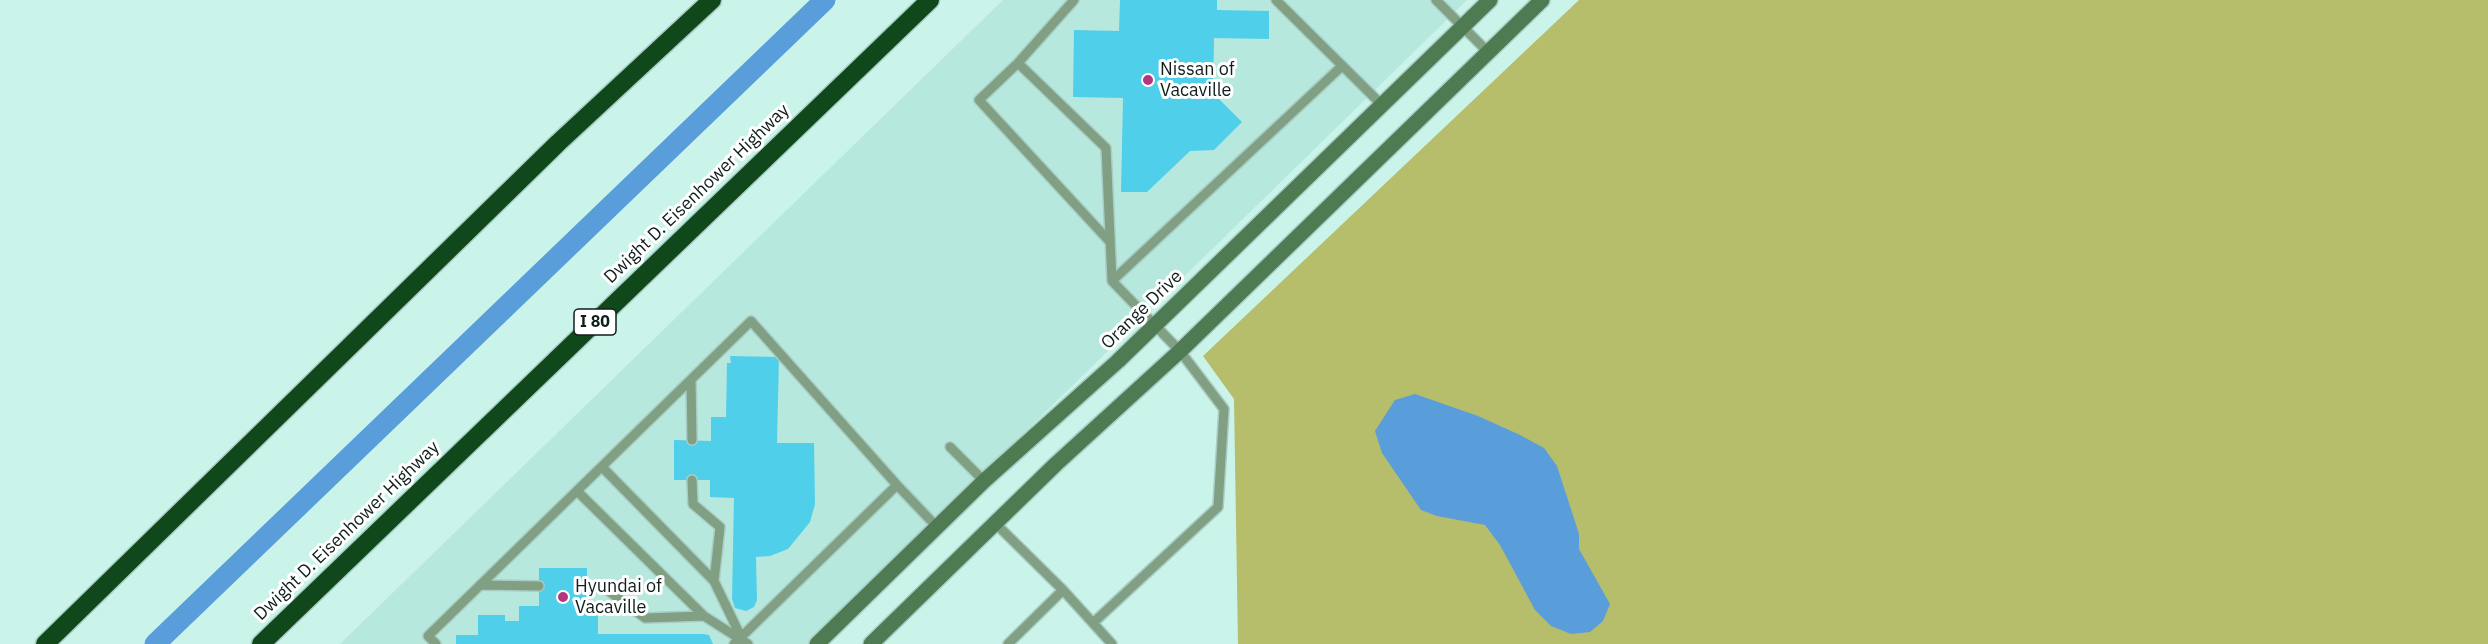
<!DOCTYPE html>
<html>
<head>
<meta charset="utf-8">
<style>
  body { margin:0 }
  canvas { display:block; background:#caf3ea }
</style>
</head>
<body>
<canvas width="2488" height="644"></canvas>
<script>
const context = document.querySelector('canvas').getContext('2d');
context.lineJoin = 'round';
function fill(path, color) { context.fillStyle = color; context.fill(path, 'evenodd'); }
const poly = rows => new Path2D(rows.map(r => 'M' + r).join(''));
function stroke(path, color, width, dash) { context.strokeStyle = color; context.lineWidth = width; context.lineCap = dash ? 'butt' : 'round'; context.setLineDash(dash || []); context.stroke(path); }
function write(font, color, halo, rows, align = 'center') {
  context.font = font + ' "IBM Plex Sans",sans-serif'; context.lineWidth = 6; context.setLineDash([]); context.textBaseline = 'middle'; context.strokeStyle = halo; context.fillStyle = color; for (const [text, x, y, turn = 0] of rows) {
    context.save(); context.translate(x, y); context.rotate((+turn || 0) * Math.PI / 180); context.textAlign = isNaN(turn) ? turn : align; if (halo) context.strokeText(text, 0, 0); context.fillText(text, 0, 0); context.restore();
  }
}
const built = poly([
  [1003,0,1467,0,808,644,340,644]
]);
const green = poly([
  [1579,0,2488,0,2488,644,1238,644,1234,399,1203,356]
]);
const water = poly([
  [1415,394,1478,416,1520,435,1544,448,1557,466,1579,534,1579,549,1610,604,1603,621,1590,632,1571,634,1551,626,1535,610,1500,545,1485,525,1437,516,1421,510,1382,453,1375,431,1395,400]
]);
const canal = poly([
  [155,644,825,0]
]);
const building = poly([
  [1120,0,1217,0,1217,10,1269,11,1269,39,1214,38,1213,93,1242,122,1214,150,1190,151,1147,192,1121,192,1123,98,1073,97,1074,30,1119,31],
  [730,356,779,357,777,443,814,443,815,504,810,522,788,549,770,556,756,557,757,600,754,607,746,611,735,608,732,599,734,498,710,497,710,480,674,480,674,440,711,441,711,417,726,417,727,363,731,363],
  [539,568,587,568,587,607,598,607,598,634,703,634,709,635,713,644,456,644,456,635,478,635,478,615,505,615,505,621,519,621,519,606,539,606]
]);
const lane = poly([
  [1074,0,1018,63,1106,148,1112,281,1180,351,1224,409,1218,507,1093,623],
  [1276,0,1382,105],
  [1436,0,1488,52],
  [1018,63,979,100,1110,242],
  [1112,281,1342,66],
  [691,380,692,440],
  [950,447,984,481],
  [602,467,714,581,741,637],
  [692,480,693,504,720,527,714,581],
  [577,491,704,616,748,644],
  [995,523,1063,590],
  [480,585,539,586],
  [587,588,603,587,645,618,704,616],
  [436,644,428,636,751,321,897,485],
  [734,644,897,485,937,527],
  [1008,644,1063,590,1112,644]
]);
const secondary = poly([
  [817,644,984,481,1118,361,1490,0],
  [871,644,1056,464,1180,351,1542,0]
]);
const highway = poly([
  [45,644,558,143,712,0],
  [261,644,930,0]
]);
const markers = [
  [1148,80,6,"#b6357f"],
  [563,597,6,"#b6357f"]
];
const shields = [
  [595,322,42]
];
const shieldNames = [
  ["I 80",595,322]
];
const poiNames = [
  ["Nissan of",1160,70],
  ["Vacaville",1160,91],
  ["Hyundai of",575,587],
  ["Vacaville",575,608]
];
const streetNames = [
  ["Dwight D. Eisenhower Highway",697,194,-44],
  ["Orange Drive",1142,310,-44],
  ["Dwight D. Eisenhower Highway",347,531,-44]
];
fill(built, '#b6e8dd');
fill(green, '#b6bd6b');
fill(water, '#599ddb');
stroke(canal, '#599ddb', 21);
fill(building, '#50cfea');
stroke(lane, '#a9cdc5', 12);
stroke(secondary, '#a9cdc5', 18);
stroke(highway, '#a9cdc5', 21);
stroke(lane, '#819f83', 9);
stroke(secondary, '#4f7b53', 15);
stroke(highway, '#10481b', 18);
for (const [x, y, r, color] of markers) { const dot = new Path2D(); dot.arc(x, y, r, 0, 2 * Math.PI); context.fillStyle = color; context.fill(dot); stroke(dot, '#fff', 2); }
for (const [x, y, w] of shields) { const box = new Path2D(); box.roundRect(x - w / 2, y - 13, w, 26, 4.5); context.fillStyle = '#fff'; context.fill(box); stroke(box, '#101f1c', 1.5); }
write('bold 16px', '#101f1c', null, shieldNames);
write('18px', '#101f1c', '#fff', poiNames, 'left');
write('18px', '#101f1c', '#fff', streetNames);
</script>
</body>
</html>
